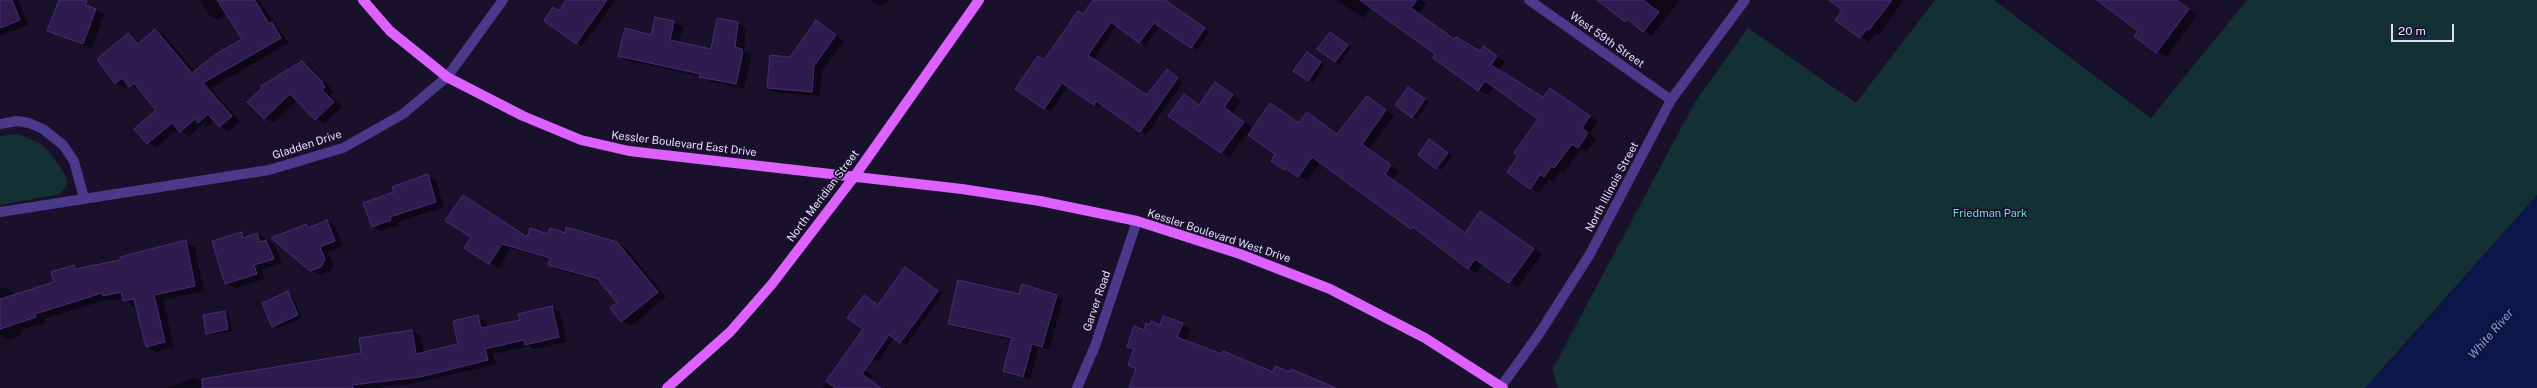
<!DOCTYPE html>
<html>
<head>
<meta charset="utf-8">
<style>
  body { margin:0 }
  #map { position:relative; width:2537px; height:388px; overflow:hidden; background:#19102b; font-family:"Public Sans",sans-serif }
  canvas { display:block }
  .scale { position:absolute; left:2391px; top:24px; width:63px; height:18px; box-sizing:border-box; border:2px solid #e4daff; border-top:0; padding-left:5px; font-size:12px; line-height:14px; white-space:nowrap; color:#e4daff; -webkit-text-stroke:3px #19102b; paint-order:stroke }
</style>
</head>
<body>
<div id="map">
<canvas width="2537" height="388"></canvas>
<div class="scale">20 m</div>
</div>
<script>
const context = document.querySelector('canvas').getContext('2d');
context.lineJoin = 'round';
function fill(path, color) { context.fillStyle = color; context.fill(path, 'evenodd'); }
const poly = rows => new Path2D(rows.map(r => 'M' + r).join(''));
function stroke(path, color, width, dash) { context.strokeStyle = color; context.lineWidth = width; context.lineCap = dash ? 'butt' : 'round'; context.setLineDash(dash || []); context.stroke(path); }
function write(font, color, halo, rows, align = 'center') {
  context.font = font + ' "Public Sans",sans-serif'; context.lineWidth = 3.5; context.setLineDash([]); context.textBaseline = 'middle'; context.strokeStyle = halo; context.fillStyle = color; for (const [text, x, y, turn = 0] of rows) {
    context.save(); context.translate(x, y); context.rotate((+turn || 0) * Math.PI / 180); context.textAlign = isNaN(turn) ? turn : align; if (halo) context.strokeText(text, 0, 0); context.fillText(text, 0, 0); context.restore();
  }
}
const green = poly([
  [1935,0,1994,0,2151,118,2247,0,2537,0,2537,195,2365,388,1558,388,1552,370,1695,102,1748,28,1856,103],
  [18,134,39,143,46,148,62,170,67,179,67,185,61,193,56,195,0,205,0,136]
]);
const water = poly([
  [2537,195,2537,388,2365,388,2402,349]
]);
const shadow = poly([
  [0,0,18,0,28,25,0,36],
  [60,0,74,0,104,14,92,49,48,31],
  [200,0,258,0,289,43,211,88,240,122,228,132,214,121,207,127,203,124,189,136,178,129,156,148,147,143,158,111,140,90,129,84,124,88,116,83,128,34,140,43,155,30,164,35,195,72,243,39,226,14,218,20,209,15],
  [568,0,616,0,582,46,573,41,559,12],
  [870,0,889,0,885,4,879,6],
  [1094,0,1165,0,1210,32,1197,50,1160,26,1145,45,1117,25,1094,59,1148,96,1173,74,1183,82,1146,135,1102,104,1100,108,1068,86,1051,112,1017,89,1045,61],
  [1336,0,1421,0,1426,4,1419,14,1455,40,1481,53,1484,48,1493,53,1505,62,1499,71,1544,98,1559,94,1598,122,1590,134,1596,139,1587,152,1581,149,1563,173,1561,171,1553,182,1549,179,1539,193,1531,188,1519,156,1539,119,1494,86,1488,95,1479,90,1434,57,1437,54,1372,7,1364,18],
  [1606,0,1680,0,1652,36,1604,4],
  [1846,0,1904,0,1878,35,1876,33,1869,42,1860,37,1844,10],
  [2099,0,2179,0,2197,15,2166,57,2136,36,2140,31],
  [656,18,674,22,683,27,679,43,712,50,737,23,746,28,744,51,751,55,751,58,744,89,709,81,700,76,628,61,619,56,652,36],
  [817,22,844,41,822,71,820,96,777,93,768,88],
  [1334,36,1351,48,1340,64,1335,61],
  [1311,56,1325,65,1313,83,1295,71],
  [302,62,311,67,331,88,330,89,333,92,330,95,342,107,324,124,316,119,297,100,274,123,265,118,249,102],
  [1224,89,1241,101,1232,112,1253,128,1300,124,1308,113,1338,134,1367,97,1394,116,1369,149,1399,171,1392,180,1466,233,1481,212,1542,254,1518,287,1483,264,1476,273,1320,162,1307,181,1272,160,1277,154,1248,133,1230,157,1170,116,1184,95,1200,105],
  [1412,90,1429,102,1417,119,1413,117],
  [1434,143,1452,156,1441,170,1419,155],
  [428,176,436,181,444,207,398,222,399,225,381,231,372,226,395,193],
  [327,221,335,226,343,246,328,252,333,264,330,271,320,275,311,270,306,225,310,228],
  [241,233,248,237,257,234,266,239,275,246,282,263,262,269,265,279,235,288,226,283],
  [565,234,617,243,626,248,666,297,631,326,622,321,618,303,613,292,601,282,557,269,549,264,550,260,511,248,499,268,466,247],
  [186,242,195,247,204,291,163,300,174,347,156,352,147,346,137,305,133,306,123,299,113,301,110,299,44,319,45,323,21,330,22,335,8,340,0,335,0,289,6,287,16,295,55,283,73,266,79,269,122,261],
  [911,272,942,294,906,345,894,338,878,361,851,357,864,329],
  [288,292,292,295,302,318,277,328,273,326],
  [1020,295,1057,295,1063,299,1049,350,1039,347,1030,380,1004,371,1013,340,956,327,949,323],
  [551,307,560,312,567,342,534,349,529,346,493,354,496,365,400,386,397,384,377,388,229,388,362,354,360,339,412,331,421,336,424,353,459,345,478,317,486,322,488,328,521,320],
  [225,312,229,315,232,331,211,335,207,333],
  [1182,324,1191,329,1186,341,1273,373,1275,367,1313,379,1329,388,1130,388,1137,369,1135,350,1128,346,1151,326],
  [843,358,873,375,870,380,870,388,822,388],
  [195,377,203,382,206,388,167,388]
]);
const building = poly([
  [0,0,12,0,20,20,0,28,0,0],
  [59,0,87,0,85,5,96,9,83,44,47,31,59,0],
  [217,0,255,0,269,24,272,22,281,38,203,83,232,116,219,127,208,114,198,123,195,119,180,132,172,123,147,144,134,129,156,110,134,83,129,87,122,78,115,84,97,59,128,33,138,44,155,29,192,73,216,54,242,39,217,0],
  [566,0,607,0,576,44,544,21,553,7,559,11,566,0],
  [1093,0,1165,0,1205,28,1191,48,1154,23,1139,43,1111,22,1088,55,1147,95,1167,69,1178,78,1140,132,1096,101,1094,105,1062,83,1044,109,1015,89,1038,56,1044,60,1078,11,1083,14,1093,0],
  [1360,0,1417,0,1411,8,1454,39,1456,37,1480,51,1484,46,1497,56,1491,65,1543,97,1550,88,1590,116,1582,128,1588,133,1578,148,1572,144,1554,168,1552,166,1544,177,1540,175,1530,189,1507,172,1518,156,1514,153,1538,119,1485,81,1478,91,1433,58,1435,54,1360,0],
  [1597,0,1643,0,1659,12,1643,32,1627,19,1625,22,1597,0],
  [1829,0,1892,0,1869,30,1867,29,1860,38,1835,20,1842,10,1829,0],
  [2097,0,2177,0,2189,9,2156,53,2134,36,2138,31,2097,0],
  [655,17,674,21,670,40,711,49,717,18,738,22,735,47,742,49,743,52,736,84,699,77,700,74,618,56,625,28,651,35,655,17],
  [816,20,836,35,814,66,812,92,767,88,770,55,790,57,816,20],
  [1330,32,1348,45,1335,62,1317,49,1330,32],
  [1307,52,1321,62,1308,81,1293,71,1307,52],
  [302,61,323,82,322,84,325,87,322,90,334,102,315,120,290,94,264,119,247,102,262,88,261,86,302,61],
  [1215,82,1233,95,1224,107,1244,122,1221,153,1168,116,1184,94,1199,105,1215,82],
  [1408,87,1425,99,1412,118,1395,105,1408,87],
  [1367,96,1386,110,1362,144,1391,165,1385,174,1465,233,1480,211,1534,249,1509,283,1475,259,1468,269,1413,227,1411,229,1312,157,1298,177,1285,168,1284,170,1271,161,1275,154,1248,135,1270,103,1299,123,1307,112,1337,134,1367,96],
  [1429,139,1448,153,1436,169,1418,155,1429,139],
  [428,174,436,202,390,217,391,220,372,227,363,203,394,192,392,187,428,174],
  [463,195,527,237,530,228,548,234,550,228,565,233,566,227,617,242,658,292,621,322,610,308,617,303,608,292,612,292,606,290,598,279,548,265,550,258,502,244,489,264,464,248,471,237,445,221,463,195],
  [327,220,335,241,320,247,325,259,321,267,310,271,271,238,306,224,308,228,327,220],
  [242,232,243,238,257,233,260,242,266,240,274,259,254,265,257,274,225,284,212,241,242,232],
  [186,240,195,286,154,295,165,342,146,347,134,299,123,301,121,292,103,296,102,293,35,314,36,317,0,329,0,299,54,282,51,272,74,265,75,269,120,260,120,257,186,240],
  [905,267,938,291,900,343,889,335,862,374,881,388,835,388,826,381,863,329,847,318,864,295,878,305,905,267],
  [958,280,1019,294,1022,284,1057,295,1042,347,1032,344,1023,377,1003,371,1012,338,948,324,958,280],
  [288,291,298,315,272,327,262,303,288,291],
  [552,306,559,337,525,345,524,340,485,349,488,360,420,377,352,385,353,388,202,388,202,379,361,353,359,338,412,330,416,354,458,344,453,321,478,315,481,328,520,320,518,314,552,306],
  [225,311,228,329,206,334,203,315,225,311],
  [1163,316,1183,323,1177,337,1222,354,1223,351,1273,372,1275,366,1290,372,1291,369,1336,388,1129,388,1136,369,1128,365,1134,349,1127,347,1134,326,1144,330,1146,323,1150,325,1151,321,1160,325,1163,316]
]);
const street = poly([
  [1529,0,1671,100],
  [0,124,17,121,29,123,43,129,63,145,74,161,84,198],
  [0,212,269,170,343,148,403,114,447,77,503,0],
  [1077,388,1095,346,1137,221],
  [1500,388,1539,334,1590,254,1671,100,1745,0]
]);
const primary = poly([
  [363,0,390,31,447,77,523,116,581,140,629,151,962,189,1040,201,1137,221,1240,254,1330,289,1425,338,1503,388],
  [667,388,730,332,772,284,854,177,979,0]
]);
const streetNames = [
  ["West 59th Street",1607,40,35],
  ["Kessler Boulevard East Drive",684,144,7],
  ["Gladden Drive",307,145,-18],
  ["North Illinois Street",1612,187,-62],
  ["North Meridian Street",823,196,-53],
  ["Kessler Boulevard West Drive",1219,236,18],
  ["Garver Road",1097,301,-71]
];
const parkNames = [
  ["Friedman Park",1990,214]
];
const waterNames = [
  ["White River",2491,334,-49]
];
fill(green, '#133135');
fill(water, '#09174b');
fill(shadow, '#0007');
fill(building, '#2d1c4d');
stroke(building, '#482d79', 1);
stroke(street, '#493a8b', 10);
stroke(primary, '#dc61ff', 10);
write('11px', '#e4daff', '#19102b', streetNames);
write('11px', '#62e4d7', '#19102b', parkNames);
write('italic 12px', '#68a3ff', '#19102b', waterNames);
</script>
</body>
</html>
